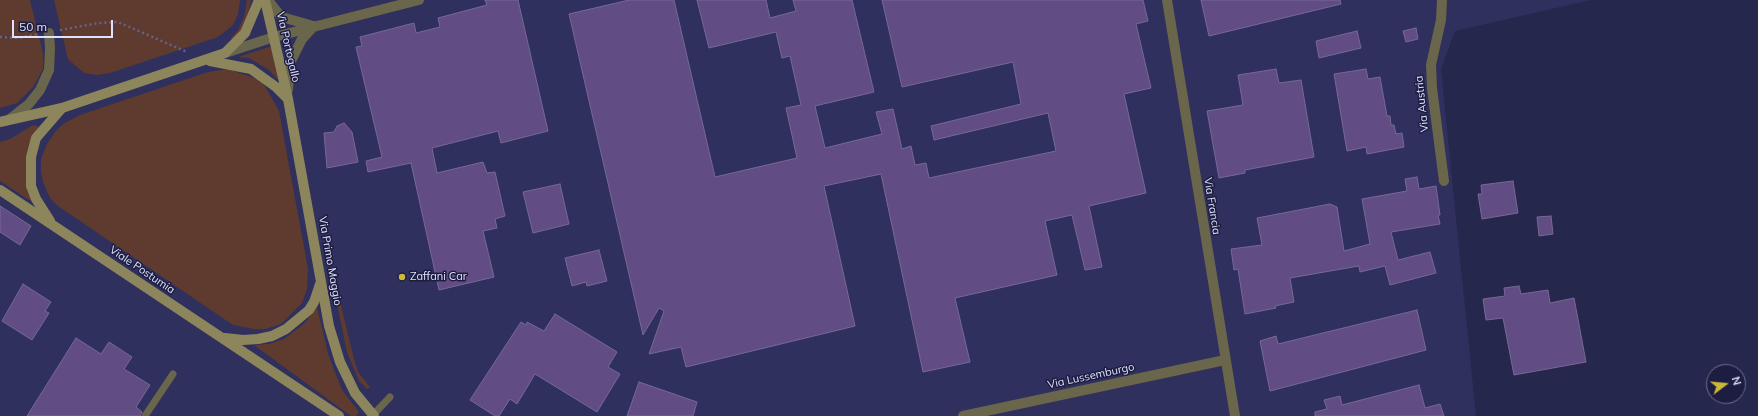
<!DOCTYPE html>
<html>
<head>
<meta charset="utf-8">
<style>
  body { margin:0 }
  #map { position:relative; width:1758px; height:416px; overflow:hidden; background:#26274d; font-family:Mulish,sans-serif }
  canvas { display:block }
  .north { position:absolute; left:1706px; top:364px; width:40px; height:40px; box-sizing:border-box; background:#1d1d42; border:1px solid #6b6c8c; border-radius:50%; rotate:74deg; font-size:11px; font-weight:700; line-height:16px; text-align:center; color:#dfe2fc }
  .north::after { content:''; display:block; margin:auto; width:14px; height:18px; background:#cdb938; clip-path:polygon(50% 0,100% 100%,50% 72%,0 100%) }
  .scale { position:absolute; left:12px; top:20px; width:101px; height:18px; box-sizing:border-box; border:2px solid #dfe2fc; border-top:0; padding-left:5px; font-size:12px; line-height:14px; white-space:nowrap; color:#dfe2fc; -webkit-text-stroke:3px #1d1d42; paint-order:stroke }
</style>
</head>
<body>
<div id="map">
<canvas width="1758" height="416"></canvas>
<div class="north">N</div>
<div class="scale">50 m</div>
</div>
<script>
const context = document.querySelector('canvas').getContext('2d');
context.lineJoin = 'round';
function fill(path, color) { context.fillStyle = color; context.fill(path, 'evenodd'); }
const poly = rows => new Path2D(rows.map(r => 'M' + r).join(''));
function stroke(path, color, width, dash) { context.strokeStyle = color; context.lineWidth = width; context.lineCap = dash ? 'butt' : 'round'; context.setLineDash(dash || []); context.stroke(path); }
function write(font, color, halo, rows, align = 'center') {
  context.font = font + ' Mulish,sans-serif'; context.lineWidth = 3; context.setLineDash([]); context.textBaseline = 'middle'; context.strokeStyle = halo; context.fillStyle = color; for (const [text, x, y, turn = 0] of rows) {
    context.save(); context.translate(x, y); context.rotate((+turn || 0) * Math.PI / 180); context.textAlign = isNaN(turn) ? turn : align; if (halo) context.strokeText(text, 0, 0); context.fillText(text, 0, 0); context.restore();
  }
}
const built = poly([
  [0,0,1591,0,1455,31,1441,69,1476,416,0,416]
]);
const green = poly([
  [0,0,30,0,43,53,43,69,33,87,17,103,0,108],
  [54,0,240,0,238,14,233,25,218,37,110,73,97,75,84,73,68,59],
  [247,0,251,0,247,18,240,32,232,39,231,38,238,30,244,17],
  [272,46,279,80,278,80,269,70,249,58,238,57],
  [228,69,257,79,265,86,279,111,308,269,307,289,302,303,281,324,266,329,254,329,233,325,58,206,50,198,43,182,41,172,41,159,47,144,55,132,63,124,80,115,208,72],
  [33,125,38,126,38,128,28,148,26,158,26,176,32,200,29,200,0,181,0,142,10,139],
  [339,297,354,359,358,372,370,387,367,389,359,381,347,352,336,299],
  [317,307,328,354,342,390,359,412,356,416,351,416,254,345,269,344,284,339,305,323]
]);
const building = poly([
  [485,0,518,0,548,131,501,143,498,131,432,148,437,173,483,162,487,173,495,172,505,216,495,219,497,228,483,231,494,277,439,290,411,163,368,172,366,161,382,157,356,47,362,46,360,37,414,23,416,33,440,27,438,18,487,5,485,0],
  [629,0,674,0,715,177,797,158,786,108,801,105,790,56,782,58,776,32,709,48,697,0,766,0,770,18,796,11,793,0,852,0,874,92,815,106,825,148,882,134,876,112,893,109,902,149,911,146,915,165,926,163,929,178,1056,151,1048,113,934,140,931,126,1021,104,1013,62,902,87,882,0,1143,0,1148,21,1136,24,1151,88,1124,94,1146,193,1089,206,1102,267,1085,270,1072,215,1045,221,1057,275,955,298,970,362,923,372,881,174,824,186,855,326,686,367,681,347,649,354,664,311,659,308,643,335,569,14,629,0],
  [1201,0,1340,0,1341,4,1209,36,1201,0],
  [1416,28,1418,39,1406,42,1403,31,1416,28],
  [1357,31,1361,48,1319,58,1316,41,1357,31],
  [1276,69,1279,83,1301,80,1314,157,1245,170,1245,173,1219,178,1207,111,1243,105,1238,75,1276,69],
  [1366,69,1368,79,1380,77,1387,116,1390,116,1391,125,1394,125,1396,134,1402,133,1404,147,1367,154,1366,147,1347,151,1334,74,1366,69],
  [344,123,352,132,358,162,327,168,324,133,334,132,337,126,344,123],
  [1417,177,1419,189,1436,186,1440,215,1438,215,1440,224,1391,232,1398,260,1430,252,1436,273,1390,285,1385,266,1360,272,1359,266,1290,278,1294,302,1275,306,1276,308,1245,314,1238,269,1234,270,1231,249,1262,245,1257,218,1330,204,1337,207,1344,251,1370,244,1362,199,1407,191,1405,179,1417,177],
  [1513,181,1518,213,1482,219,1478,194,1482,194,1481,185,1513,181],
  [560,184,569,224,533,233,523,192,560,184],
  [0,206,31,226,20,245,0,232,0,206],
  [1551,216,1553,234,1539,236,1537,217,1551,216],
  [599,250,607,281,587,286,586,282,572,286,565,258,599,250],
  [23,284,51,302,45,311,49,313,32,340,2,321,23,284],
  [1519,286,1521,294,1548,290,1550,303,1574,298,1586,362,1514,375,1503,318,1486,320,1483,299,1505,296,1504,288,1519,286],
  [1417,310,1426,350,1270,391,1260,341,1276,336,1278,344,1417,310],
  [555,314,617,352,608,367,620,374,597,412,535,374,517,404,510,399,499,416,495,416,470,400,521,322,526,325,527,322,544,331,555,314],
  [76,338,101,354,109,342,132,357,124,369,150,385,136,407,142,412,140,416,27,416,76,338],
  [639,382,697,402,693,416,627,416,639,382],
  [1419,385,1425,408,1440,404,1444,416,1315,416,1315,412,1327,409,1324,400,1340,396,1342,405,1419,385]
]);
const path = poly([
  [60,30,99,23,118,22,187,52],
  [0,37,18,38,39,34]
]);
const service = poly([
  [373,415,390,397],
  [145,416,173,374]
]);
const minor = poly([
  [268,0,278,13,285,18,310,25],
  [1167,0,1235,416],
  [1442,0,1441,20,1431,65,1432,88,1444,181],
  [225,53,274,37,419,0],
  [288,90,290,63,302,39,314,26],
  [10,119,29,104,40,90,49,70,50,48,49,33],
  [963,416,1225,360]
]);
const secondary = poly([
  [265,0,288,99,329,326,340,362,355,393,374,416],
  [210,61,251,69,276,87,288,99],
  [0,122,62,108,225,53,245,33,259,0],
  [0,190,339,416],
  [50,221,36,199,31,186,31,157,36,138,62,108],
  [225,338,243,340,258,339,272,336,286,329,309,310,314,302,320,284]
]);
const markers = [
  [402,277,4,"#cdb938"]
];
const streetNames = [
  ["Via Portogallo",288,47,77],
  ["Via Austria",1422,104,-96],
  ["Via Francia",1212,206,81],
  ["Via Primo Maggio",330,261,80],
  ["Viale Postumia",142,270,34],
  ["Via Lussemburgo",1091,376,-12]
];
const poiNames = [
  ["Zaffani Car",410,277]
];
fill(built, '#2f305d');
fill(green, '#5e3b2e');
fill(building, '#614d83');
stroke(building, '#776894', 1);
stroke(path, '#636487', 2.5, [2, 3]);
stroke(service, '#6a664b', 7);
stroke(minor, '#6a664b', 10);
stroke(secondary, '#8d865c', 10);
for (const [x, y, r, color] of markers) { const dot = new Path2D(); dot.arc(x, y, r, 0, 2 * Math.PI); context.fillStyle = color; context.fill(dot); stroke(dot, '#1d1d42', 1.5); }
write('11px', '#dfe2fc', '#1d1d42', streetNames);
write('11px', '#dfe2fc', '#1d1d42', poiNames, 'left');
</script>
</body>
</html>
